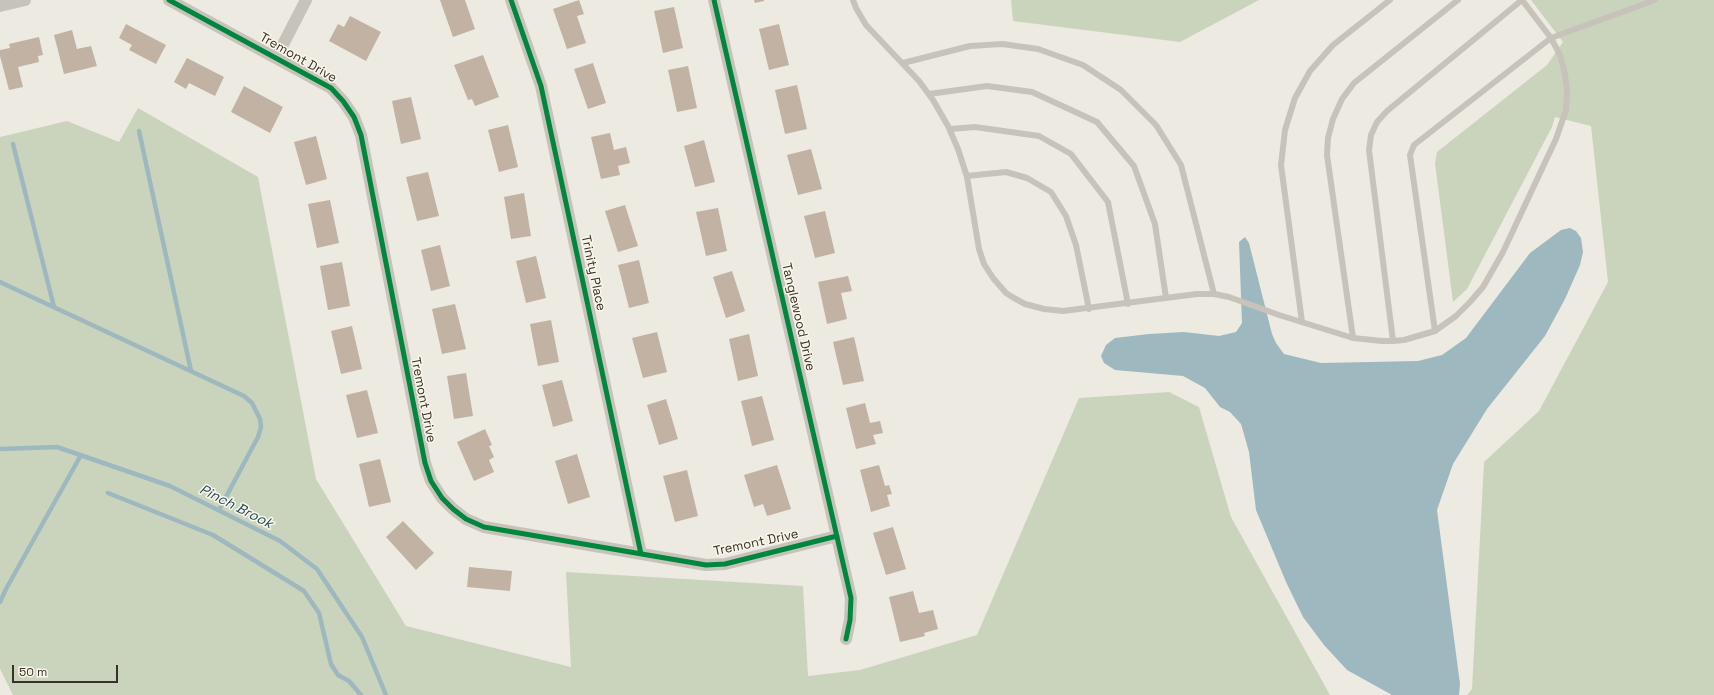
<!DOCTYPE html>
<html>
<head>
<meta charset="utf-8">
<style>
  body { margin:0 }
  #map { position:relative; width:1714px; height:695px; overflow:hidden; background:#edeae2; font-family:"Space Grotesk",sans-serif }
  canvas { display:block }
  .scale { position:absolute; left:12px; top:665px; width:106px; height:18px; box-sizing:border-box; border:2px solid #383029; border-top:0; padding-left:5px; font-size:12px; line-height:14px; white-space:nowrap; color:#383029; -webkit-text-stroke:3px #faf6e9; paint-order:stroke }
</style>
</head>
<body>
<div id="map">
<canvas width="1714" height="695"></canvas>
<div class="scale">50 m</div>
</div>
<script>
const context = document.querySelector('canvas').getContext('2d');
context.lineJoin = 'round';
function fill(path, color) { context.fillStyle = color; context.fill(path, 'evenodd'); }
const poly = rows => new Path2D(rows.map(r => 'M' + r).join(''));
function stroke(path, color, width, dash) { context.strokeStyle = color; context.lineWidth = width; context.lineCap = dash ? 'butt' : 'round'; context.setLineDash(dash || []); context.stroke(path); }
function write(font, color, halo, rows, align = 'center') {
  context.font = font + ' "Space Grotesk",sans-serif'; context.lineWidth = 3; context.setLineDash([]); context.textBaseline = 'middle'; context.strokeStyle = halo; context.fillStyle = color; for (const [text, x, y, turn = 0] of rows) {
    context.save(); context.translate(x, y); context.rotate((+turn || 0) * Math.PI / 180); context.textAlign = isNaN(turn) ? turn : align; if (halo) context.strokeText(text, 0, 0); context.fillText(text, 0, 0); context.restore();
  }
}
const green = poly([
  [1011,0,1259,0,1180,42,1013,21],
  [1531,0,1714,0,1714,695,1467,695,1472,689,1484,462,1539,411,1608,282,1591,126,1555,117,1552,127,1467,289,1453,302,1435,163,1437,152,1547,65,1563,42],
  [138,108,258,177,316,479,406,626,571,667,566,572,803,586,808,676,860,670,977,635,1079,398,1169,392,1199,407,1231,517,1330,695,13,695,0,669,0,137,67,121,119,142]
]);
const water = poly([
  [1570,228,1576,231,1581,238,1583,252,1580,265,1565,299,1545,336,1487,409,1453,464,1437,510,1460,684,1459,695,1392,695,1347,670,1324,645,1303,617,1286,582,1256,510,1249,452,1241,424,1230,412,1220,407,1205,388,1183,376,1115,370,1104,363,1101,356,1106,345,1115,338,1149,334,1184,332,1219,336,1236,332,1242,323,1239,242,1245,237,1249,243,1272,334,1276,343,1284,354,1321,363,1418,361,1442,355,1466,338,1530,253,1561,230]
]);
const stream = poly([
  [139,131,191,371],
  [13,144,54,307],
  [0,282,244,396,252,403,260,419,261,427,258,437,219,510],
  [0,449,57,447,170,486,280,541,317,569,362,637,386,695],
  [108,493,213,535,304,591,319,613,331,664,338,675,349,681,361,695],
  [0,602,6,589,81,455]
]);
const building = poly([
  [440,0,465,0,475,29,453,37],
  [579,0,584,14,577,16,586,43,567,49,553,9],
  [754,0,764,0,764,1,755,3],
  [674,7,683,48,663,53,654,11],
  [350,16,381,32,366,61,329,41,338,24,344,27],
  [126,24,166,45,156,64,129,50,132,45,119,38],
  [779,24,789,65,769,70,759,29],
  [72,30,77,49,91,46,97,66,64,74,54,35],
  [39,37,43,55,38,56,39,62,18,67,23,87,9,90,0,56,0,50,10,48,9,44],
  [483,55,499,97,475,106,472,99,468,100,454,65],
  [187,58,224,77,215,96,189,83,186,89,174,82],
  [593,63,606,103,588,109,574,69],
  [688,66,697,108,677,112,668,70],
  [797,85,807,129,785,134,775,90],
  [244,86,283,107,270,133,231,112],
  [411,97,421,139,401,144,392,101],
  [508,125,518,167,499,172,488,130],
  [610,133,614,150,626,147,630,163,618,166,620,175,601,179,591,137],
  [316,136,327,179,306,185,294,142],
  [704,140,715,182,695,187,684,146],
  [811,149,822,189,798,195,787,155],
  [428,172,439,216,417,221,406,177],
  [524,193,531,236,511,239,504,197],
  [330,200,339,243,317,248,308,204],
  [625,205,638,246,618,252,605,211],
  [718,208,727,251,706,256,696,212],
  [825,211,835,253,815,258,804,216],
  [440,245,450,286,431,291,421,250],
  [536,256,546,298,526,303,516,261],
  [639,260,649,303,629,308,618,265],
  [342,262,350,306,328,310,320,266],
  [732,271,745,311,726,318,713,277],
  [848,276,852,291,841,293,847,319,827,324,818,282],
  [455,304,466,349,442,354,432,309],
  [551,320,559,362,538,366,530,324],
  [352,326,362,369,341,374,331,331],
  [657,332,667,372,643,378,632,338],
  [749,334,758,376,738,381,729,339],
  [854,337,864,381,843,385,833,342],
  [466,373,473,416,454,419,447,376],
  [562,380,573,421,553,427,542,385],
  [367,390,378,433,357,438,346,395],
  [762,396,774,440,752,446,741,401],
  [666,399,678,439,659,445,647,405],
  [865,403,870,423,880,421,883,433,873,435,876,444,856,449,846,408],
  [485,429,492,445,489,446,494,457,489,460,494,472,474,481,457,442],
  [577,454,590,497,568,504,555,461],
  [380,459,391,502,369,507,359,464],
  [777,465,791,509,767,516,763,504,754,507,744,475],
  [879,465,885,486,889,485,892,494,887,495,890,506,871,512,860,470],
  [687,470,698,516,675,522,663,476],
  [403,521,434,553,416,570,386,537],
  [893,527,906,569,886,575,873,533],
  [469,567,512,571,510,591,467,587],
  [913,591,919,613,933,610,938,629,924,633,925,636,900,642,889,597]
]);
const lane = poly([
  [853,0,856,8,866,25,919,81,933,100,948,126,958,149,967,177,979,249,984,264,993,278,1006,293,1014,298,1025,304,1044,309,1063,311,1197,294,1214,294,1229,297,1279,315,1353,338,1382,341,1393,341,1404,340,1435,331,1456,316,1470,302,1483,287,1503,252,1556,139,1566,110,1567,90,1565,74,1560,55,1551,38,1522,0,1387,111,1377,122,1371,135,1369,150,1393,341],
  [903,63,970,46,1002,44,1038,49,1083,65,1121,90,1156,125,1181,165,1214,294],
  [929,94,987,86,1032,92,1097,122,1134,166,1155,224,1166,298],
  [950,129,975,127,1039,136,1071,154,1108,202,1128,304],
  [967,176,1006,172,1027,178,1051,192,1066,216,1076,245,1089,309],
  [1302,322,1281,165,1285,130,1295,98,1310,71,1333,45,1390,0],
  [1435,331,1410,155,1414,145,1551,38,1655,0],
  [1353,338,1327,155,1328,138,1333,119,1342,99,1354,83,1458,0]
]);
const street = poly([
  [169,0,331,88,343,101,354,117,361,135,425,463,431,481,442,498,453,509,466,519,484,527,706,565,725,564,837,536],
  [511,0,541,86,641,554],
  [714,0,851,598,850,620,846,639],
  [0,6,25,0],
  [276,58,306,0]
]);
const cycleway = poly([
  [169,0,331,88,343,101,354,117,361,135,425,463,431,481,442,498,453,509,466,519,484,527,706,565,725,564,837,536],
  [511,0,541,86,641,554],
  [714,0,851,598,850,620,846,639]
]);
const streetNames = [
  ["Tremont Drive",298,58,30],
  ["Trinity Place",593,273,78],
  ["Tanglewood Drive",798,317,77],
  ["Tremont Drive",423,400,79],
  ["Tremont Drive",756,543,-12]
];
const waterNames = [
  ["Pinch Brook",236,507,27]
];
fill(green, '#cad4bc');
fill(water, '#9eb8bf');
stroke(stream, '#9eb8bf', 4.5);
fill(building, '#c1b2a3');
stroke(lane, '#c7c3bb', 6);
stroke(street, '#c7c3bb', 12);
stroke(cycleway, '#00873e', 5);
write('13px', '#383029', '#faf6e9', streetNames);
write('italic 14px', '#1e4a5a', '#faf6e9', waterNames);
</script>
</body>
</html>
